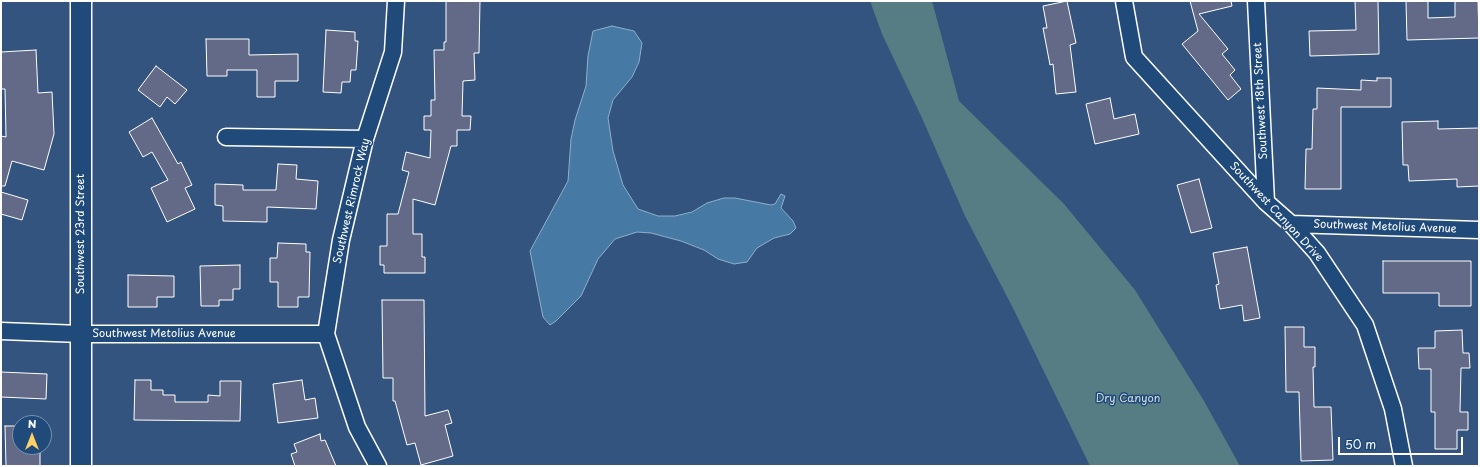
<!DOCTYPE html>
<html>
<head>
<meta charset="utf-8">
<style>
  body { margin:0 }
  #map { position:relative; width:1480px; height:467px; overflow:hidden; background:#33547e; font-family:"Playpen Sans",sans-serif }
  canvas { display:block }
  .frame { position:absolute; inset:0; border:2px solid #fff; pointer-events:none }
  .north { position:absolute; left:12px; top:415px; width:40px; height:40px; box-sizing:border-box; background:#1f4a7a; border:1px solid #7992af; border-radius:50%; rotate:0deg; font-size:11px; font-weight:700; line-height:16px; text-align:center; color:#fff }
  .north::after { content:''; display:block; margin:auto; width:14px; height:18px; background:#ffd166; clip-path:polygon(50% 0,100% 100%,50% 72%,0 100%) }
  .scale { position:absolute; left:1338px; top:437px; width:125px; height:18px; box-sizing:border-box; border:2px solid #fff; border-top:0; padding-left:5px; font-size:12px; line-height:14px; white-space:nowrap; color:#fff; -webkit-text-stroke:3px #1f4a7a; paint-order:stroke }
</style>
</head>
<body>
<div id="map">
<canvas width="1480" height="467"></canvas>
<div class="frame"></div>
<div class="north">N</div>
<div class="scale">50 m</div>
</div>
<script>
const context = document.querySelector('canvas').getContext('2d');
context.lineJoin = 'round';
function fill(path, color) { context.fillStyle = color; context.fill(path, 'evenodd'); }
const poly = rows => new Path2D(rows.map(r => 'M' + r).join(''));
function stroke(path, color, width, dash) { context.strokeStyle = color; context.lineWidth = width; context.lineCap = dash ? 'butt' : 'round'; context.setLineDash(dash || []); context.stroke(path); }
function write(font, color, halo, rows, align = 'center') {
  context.font = font + ' "Playpen Sans",sans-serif'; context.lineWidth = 3; context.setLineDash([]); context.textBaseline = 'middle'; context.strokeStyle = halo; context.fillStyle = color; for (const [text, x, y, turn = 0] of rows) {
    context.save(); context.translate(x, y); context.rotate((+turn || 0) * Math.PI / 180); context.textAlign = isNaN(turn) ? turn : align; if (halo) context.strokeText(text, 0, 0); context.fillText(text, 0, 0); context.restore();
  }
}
const green = poly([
  [870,1,932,1,959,101,1064,204,1135,290,1204,401,1240,466,1090,466,1013,308,965,216,922,118,882,34]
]);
const water = poly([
  [612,26,634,31,642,43,639,62,632,77,613,100,608,118,613,151,623,185,638,209,658,216,675,216,692,212,707,203,724,198,735,198,771,205,775,204,781,194,785,196,781,208,793,221,796,228,790,234,774,238,757,248,747,262,734,264,718,259,704,250,681,241,651,233,637,232,615,239,598,259,581,296,556,321,550,325,543,317,530,251,568,181,571,139,575,120,586,86,588,56,593,31,612,26]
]);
const building = poly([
  [446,1,480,1,479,53,474,53,475,80,463,81,462,116,471,116,470,130,457,130,457,146,451,146,435,205,413,199,413,234,422,234,422,257,425,257,425,273,384,273,384,265,380,265,380,246,387,246,387,214,398,214,409,172,402,170,406,152,430,158,431,130,424,130,424,116,431,116,431,100,435,100,434,50,444,50,444,42,446,42,446,1],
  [1067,1,1076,43,1070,45,1076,92,1056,94,1053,64,1050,65,1043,28,1047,28,1043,6,1067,1],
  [1190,1,1231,1,1232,6,1199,14,1228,49,1222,54,1235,70,1230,75,1241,89,1228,100,1182,44,1198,31,1190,1],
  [1355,1,1378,1,1379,54,1310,56,1309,31,1356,30,1355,1],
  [1406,1,1428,1,1428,18,1455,17,1455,1,1478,1,1479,38,1407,40,1406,1],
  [326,30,355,32,355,41,358,41,356,70,351,70,350,82,342,82,341,93,323,92,326,30],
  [206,39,249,39,249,55,298,54,298,81,275,81,275,97,257,97,257,70,227,70,227,76,207,76,206,39],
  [36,50,38,93,52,92,54,134,44,170,12,161,5,186,1,186,1,136,6,137,5,89,1,89,1,52,36,50],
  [156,66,187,90,175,104,167,97,160,107,138,90,156,66],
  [1377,78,1391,78,1391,107,1341,107,1341,189,1305,189,1306,149,1312,149,1313,109,1317,109,1317,88,1361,90,1361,80,1377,81,1377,78],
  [1110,98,1114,119,1135,114,1139,134,1095,144,1086,104,1110,98],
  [152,118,178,164,181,162,192,185,185,188,195,209,167,222,151,188,168,180,152,152,143,157,129,132,152,118],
  [1438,121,1438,129,1479,128,1479,186,1457,187,1457,179,1409,181,1408,165,1403,165,1402,122,1438,121],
  [278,164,297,165,296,179,318,181,316,209,267,207,267,222,223,221,223,206,215,205,215,184,243,185,243,190,276,190,278,164],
  [1199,179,1212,228,1191,233,1177,185,1199,179],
  [1,192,28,200,22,220,1,214,1,192],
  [278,243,306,244,306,252,310,252,309,297,298,297,298,307,278,307,278,282,270,282,270,258,277,258,278,243],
  [1247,247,1260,318,1244,321,1242,305,1220,309,1216,285,1219,284,1213,253,1247,247],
  [1383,261,1471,261,1471,306,1439,306,1439,293,1383,293,1383,261],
  [240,265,240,289,233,289,233,300,219,300,219,306,201,306,200,266,240,265],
  [128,275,174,276,174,297,157,297,157,307,128,307,128,275],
  [382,300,424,300,425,416,448,410,452,423,445,425,453,456,421,465,415,443,407,445,395,401,393,401,393,378,383,378,382,300],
  [1285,327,1304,327,1304,347,1315,347,1315,367,1313,367,1314,407,1331,407,1333,460,1301,461,1299,392,1286,392,1285,327],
  [1462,330,1463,353,1469,353,1470,368,1461,368,1460,412,1468,412,1468,430,1457,430,1457,449,1435,449,1435,412,1431,412,1431,369,1419,369,1418,348,1435,348,1435,331,1462,330],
  [1,372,47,374,46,399,1,397,1,372],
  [135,380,151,380,151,390,163,390,163,395,175,395,175,402,208,402,208,395,220,396,220,381,241,381,240,421,134,420,135,380],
  [302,380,305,400,315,398,318,418,278,423,273,384,302,380],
  [5,426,20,426,20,447,40,447,40,466,6,466,5,426],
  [320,434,321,441,325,440,336,466,295,466,291,454,297,452,294,444,320,434]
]);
const minor = poly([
  [1124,1,1134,57,1266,202,1291,224,1317,253,1365,325,1393,409,1404,466],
  [1256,1,1266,202],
  [226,137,365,139],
  [1291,224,1479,230],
  [1,331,81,334,326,334],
  [378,466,357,427,326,334,341,240,365,139,393,52,396,1]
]);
const tertiary = poly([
  [81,1,81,466]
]);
const streetNames = [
  ["Southwest 18th Street",1261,101,-93],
  ["Southwest Rimrock Way",352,201,-77],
  ["Southwest Canyon Drive",1276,212,47],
  ["Southwest Metolius Avenue",1385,227,2],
  ["Southwest 23rd Street",81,234,-90],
  ["Southwest Metolius Avenue",164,334]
];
const parkNames = [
  ["Dry Canyon",1128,399]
];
fill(green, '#567d83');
fill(water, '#467aa4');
stroke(water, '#90afc8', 1);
fill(building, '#626a87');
stroke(building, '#fff', 1);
stroke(minor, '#fff', 19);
stroke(tertiary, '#fff', 23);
stroke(minor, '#1f4a7a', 16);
stroke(tertiary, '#1f4a7a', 20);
write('11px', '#fff', '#1f4a7a', streetNames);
write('11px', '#d5dee0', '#1f4a7a', parkNames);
</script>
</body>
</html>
